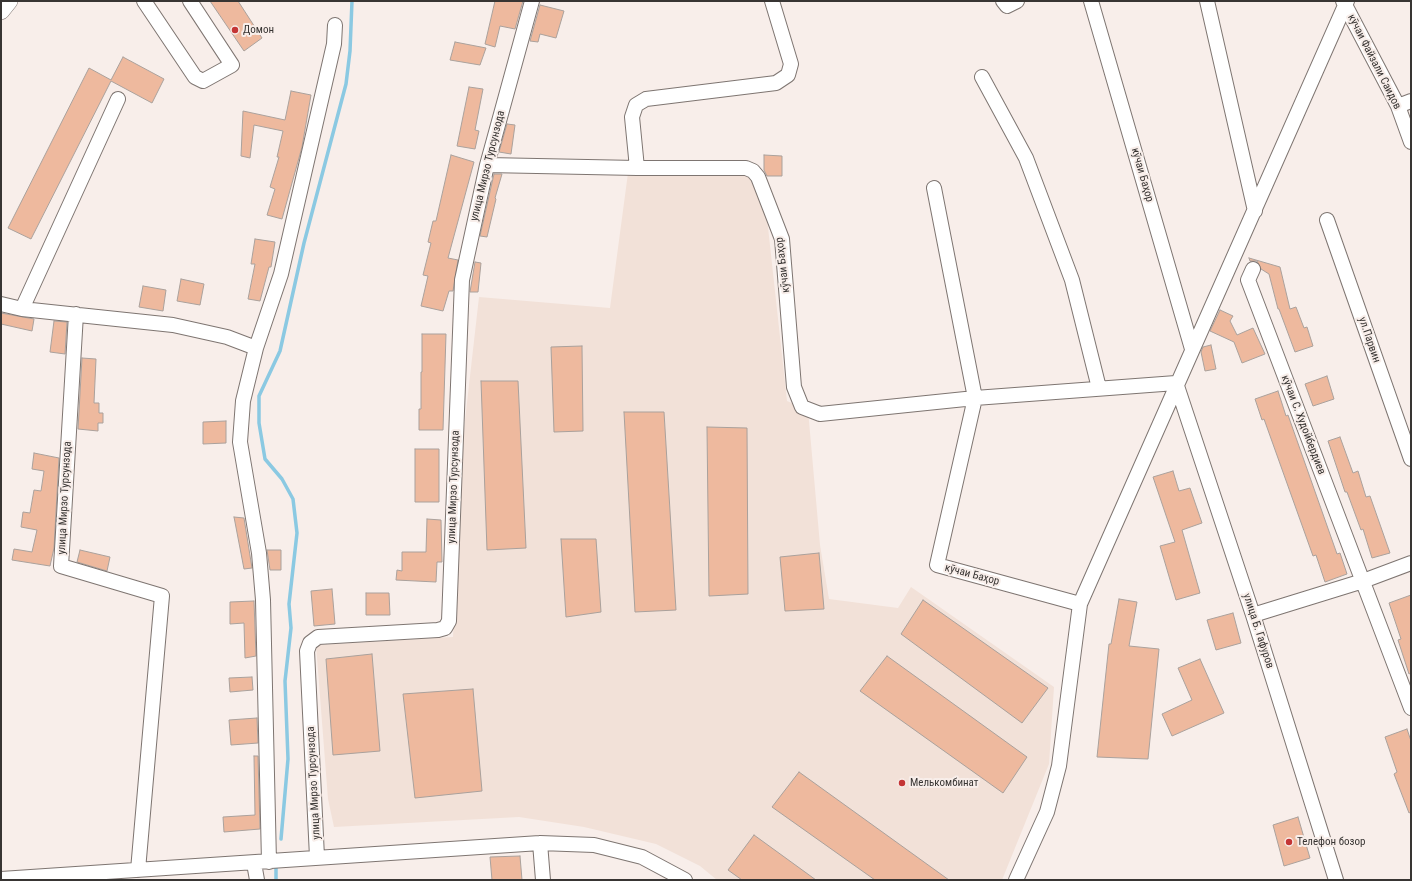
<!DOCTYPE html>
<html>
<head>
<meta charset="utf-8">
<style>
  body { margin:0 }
  #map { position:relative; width:1412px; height:881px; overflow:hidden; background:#f8eeea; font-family:"Roboto Condensed",sans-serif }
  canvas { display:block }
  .frame { position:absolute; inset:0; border:2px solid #383533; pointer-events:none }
</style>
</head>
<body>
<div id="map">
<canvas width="1412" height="881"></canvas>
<div class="frame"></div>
</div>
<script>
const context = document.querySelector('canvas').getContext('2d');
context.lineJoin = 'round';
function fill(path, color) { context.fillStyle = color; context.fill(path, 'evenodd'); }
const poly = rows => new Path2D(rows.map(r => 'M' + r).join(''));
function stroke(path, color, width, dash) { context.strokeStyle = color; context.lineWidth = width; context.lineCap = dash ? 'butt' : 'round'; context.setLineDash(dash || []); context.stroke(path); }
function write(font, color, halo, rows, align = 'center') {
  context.font = font + ' "Roboto Condensed",sans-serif'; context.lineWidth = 4; context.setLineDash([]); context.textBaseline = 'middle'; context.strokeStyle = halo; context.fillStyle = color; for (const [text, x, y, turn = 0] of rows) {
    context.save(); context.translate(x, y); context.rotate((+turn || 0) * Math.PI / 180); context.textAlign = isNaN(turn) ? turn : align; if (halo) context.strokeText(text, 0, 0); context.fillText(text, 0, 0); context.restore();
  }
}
const built = poly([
  [628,173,749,175,767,218,787,401,808,410,820,545,829,599,898,608,911,587,1054,687,1049,764,1002,880,717,880,700,866,656,844,584,827,519,817,334,827,328,799,316,645,453,637,464,429,479,297,610,308]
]);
const stream = poly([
  [281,839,288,759,285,681,291,628,289,604,297,533,293,499,282,479,265,459,259,423,259,396,280,351,304,243,346,84,350,51,352,1],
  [276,880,276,868]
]);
const building = poly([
  [210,1,238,1,262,38,244,51,210,1],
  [495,1,523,1,515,29,500,26,495,47,485,44,495,1],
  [540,5,564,11,556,38,540,34,538,42,530,41,540,5],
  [455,42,486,48,480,65,450,60,455,42],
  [123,57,164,79,152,103,111,81,31,239,8,228,89,68,111,80,123,57],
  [469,87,483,89,475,130,479,131,475,149,457,146,469,87],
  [291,91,311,95,302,147,282,219,267,215,275,189,270,187,279,157,277,157,283,131,254,125,250,158,241,156,243,111,285,120,291,91],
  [507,124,515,125,511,154,499,152,507,124],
  [451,155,474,162,448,258,458,260,453,291,449,291,443,311,421,306,428,276,423,275,431,243,428,242,433,221,436,221,451,155],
  [764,155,782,156,782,176,767,176,764,170,764,155],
  [494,174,502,174,495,198,496,199,487,237,480,236,494,174],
  [255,239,275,242,271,267,269,267,260,301,248,299,255,264,251,264,255,239],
  [1249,258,1280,267,1290,309,1296,307,1304,328,1307,327,1313,346,1295,352,1279,309,1278,309,1269,274,1261,269,1257,261,1250,261,1249,258],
  [475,262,481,263,478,292,470,292,475,262],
  [181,279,204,284,200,305,177,301,181,279],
  [143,286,166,290,163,311,139,307,143,286],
  [1220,310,1233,316,1230,321,1237,335,1253,328,1265,354,1242,363,1234,342,1210,331,1220,310],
  [1,313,34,319,32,331,1,324,1,313],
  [54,321,67,322,65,354,50,352,54,321],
  [422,334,446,334,443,430,419,430,419,409,421,409,421,372,422,372,422,334],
  [1211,345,1216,369,1205,371,1201,352,1203,347,1211,345],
  [582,346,583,431,554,432,551,347,582,346],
  [82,358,96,359,94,403,99,403,99,413,103,413,103,423,98,423,98,431,78,429,82,358],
  [1327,376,1334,399,1313,406,1305,384,1327,376],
  [481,381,518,381,526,548,487,550,481,381],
  [1278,391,1286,416,1288,415,1337,554,1340,553,1347,574,1325,582,1316,555,1313,556,1264,419,1262,420,1255,399,1278,391],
  [624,412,664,412,676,610,635,612,624,412],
  [226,421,226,443,203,444,203,422,226,421],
  [707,427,747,428,748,594,709,596,707,427],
  [1340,437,1353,473,1358,471,1366,497,1370,496,1390,553,1372,558,1363,529,1361,530,1347,492,1345,492,1328,441,1340,437],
  [415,449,439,449,439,502,415,502,415,449],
  [34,453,59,458,54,548,50,566,12,560,14,549,32,552,37,530,21,527,23,512,30,513,34,490,41,491,44,471,32,469,34,453],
  [1173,471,1179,491,1190,488,1202,523,1182,530,1200,593,1176,600,1160,546,1175,542,1153,477,1173,471],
  [234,517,244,518,252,568,244,569,234,517],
  [427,519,441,520,442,562,437,562,436,582,396,580,397,570,402,571,402,552,426,552,427,519],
  [561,539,596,539,601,612,566,617,561,539],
  [80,550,110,557,107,571,77,562,80,550],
  [267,550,281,550,281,570,270,570,267,550],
  [819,553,824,609,785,611,780,557,819,553],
  [332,589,335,624,314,626,311,591,332,589],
  [366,593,389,593,390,615,366,615,366,593],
  [1411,595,1411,673,1409,674,1398,640,1401,639,1389,603,1411,595],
  [1119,599,1137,602,1129,646,1159,649,1148,759,1097,757,1109,644,1111,644,1119,599],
  [923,600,1048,688,1022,723,901,634,923,600],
  [254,601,256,656,245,658,244,623,230,624,230,602,254,601],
  [1233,613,1241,643,1216,650,1207,620,1233,613],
  [372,654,380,751,333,755,326,659,372,654],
  [887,656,1027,757,1003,793,860,691,887,656],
  [1200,659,1224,713,1172,736,1162,714,1192,700,1178,668,1200,659],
  [252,677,253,690,230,692,229,678,252,677],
  [473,689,482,791,415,798,403,694,473,689],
  [257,718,258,743,231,745,229,720,257,718],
  [1407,729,1411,741,1411,812,1409,813,1394,774,1397,772,1385,737,1407,729],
  [254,756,258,756,260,829,224,832,223,817,255,815,254,756],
  [799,772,949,880,875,880,772,807,799,772],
  [1298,817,1310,858,1284,866,1273,825,1298,817],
  [754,835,816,880,742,880,728,870,754,835],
  [520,856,522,880,492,880,490,857,520,856]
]);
const minor = poly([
  [144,1,195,77,203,81,232,65,190,1],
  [1003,1,1007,6,1017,1],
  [1091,1,1192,349],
  [1207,1,1255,211],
  [1343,1,1398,106,1411,142],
  [982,77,1026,158,1072,280,1099,388],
  [1398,106,1411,101],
  [487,165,637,168,746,168,753,171,758,177,782,239,794,387,802,407,820,414,975,398,1176,383],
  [637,168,632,117,636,105,646,99,776,83,788,75,791,64,772,1],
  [934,188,975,398,937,565,1080,604],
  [1327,220,1411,459],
  [1253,269,1248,280,1411,708],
  [1,304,22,309,173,325,227,337,256,348],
  [22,309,118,99],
  [76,314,61,566,162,596,138,870],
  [1176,383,1253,615,1336,880],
  [1253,615,1363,581,1411,563],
  [540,843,543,880],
  [317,857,307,651,310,643,318,637,438,630,445,628,449,621,462,280,487,165,532,1],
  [269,862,263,600,259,553,240,442,243,401,256,348,281,274,334,44,335,25],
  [254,863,257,880],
  [1,879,540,843,594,845,642,857,685,880],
  [1016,880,1047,812,1059,766,1080,604,1347,1]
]);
const major = poly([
  [1,11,9,1]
]);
const markers = [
  [235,30,4,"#c43535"],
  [902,783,4,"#c43535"],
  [1289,842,4,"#c43535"]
];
const poiNames = [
  ["Домон",243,30],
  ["Мелькомбинат",910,783],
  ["Телефон бозор",1297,842]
];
const streetNames = [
  ["кӯчаи Файзали Саидов",1374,62,63],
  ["улица Мирзо Турсунзода",488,166,-76],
  ["кӯчаи Баҳор",1142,175,74],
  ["кӯчаи Баҳор",783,265,-97],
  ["ул.Парвин",1369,340,71],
  ["кӯчаи С. Худойбердиев",1303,425,69],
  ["улица Мирзо Турсунзода",454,487,-88],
  ["улица Мирзо Турсунзода",65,498,-87],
  ["кӯчаи Баҳор",972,575,15],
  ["улица Б. Гафуров",1258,631,72],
  ["улица Мирзо Турсунзода",314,783,-93]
];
fill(built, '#f2e1d8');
stroke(stream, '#8bc9e2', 3.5);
fill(building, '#eeb99e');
stroke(building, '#aaa19c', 1);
stroke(minor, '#7e7571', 16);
stroke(major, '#7e7571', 18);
stroke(minor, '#fff', 14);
stroke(major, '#fff', 17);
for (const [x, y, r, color] of markers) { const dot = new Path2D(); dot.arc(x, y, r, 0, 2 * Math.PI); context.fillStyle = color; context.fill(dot); stroke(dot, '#f8eeea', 1.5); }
write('11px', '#383533', '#f8eeea', poiNames, 'left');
write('11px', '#383533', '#f8eeea', streetNames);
</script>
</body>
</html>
